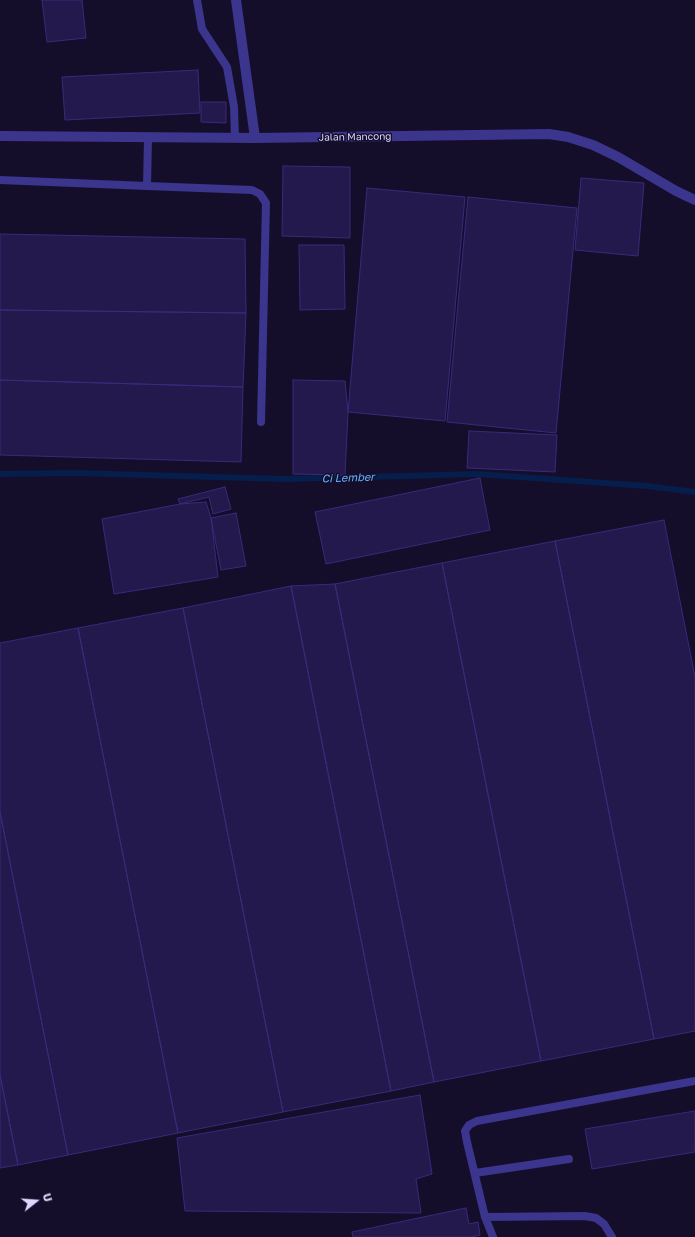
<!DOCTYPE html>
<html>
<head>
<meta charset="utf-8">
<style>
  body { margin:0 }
  #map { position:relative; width:695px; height:1237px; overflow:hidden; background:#140e2b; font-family:"Golos Text",sans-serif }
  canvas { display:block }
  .north { position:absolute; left:16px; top:1181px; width:40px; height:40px; -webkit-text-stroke:3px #140e2b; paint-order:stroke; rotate:73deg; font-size:11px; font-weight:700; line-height:16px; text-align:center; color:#ddd8ff }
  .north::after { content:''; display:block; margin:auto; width:14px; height:18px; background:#ddd8ff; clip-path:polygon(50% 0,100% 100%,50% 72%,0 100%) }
</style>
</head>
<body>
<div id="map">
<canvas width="695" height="1237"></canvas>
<div class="north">U</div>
</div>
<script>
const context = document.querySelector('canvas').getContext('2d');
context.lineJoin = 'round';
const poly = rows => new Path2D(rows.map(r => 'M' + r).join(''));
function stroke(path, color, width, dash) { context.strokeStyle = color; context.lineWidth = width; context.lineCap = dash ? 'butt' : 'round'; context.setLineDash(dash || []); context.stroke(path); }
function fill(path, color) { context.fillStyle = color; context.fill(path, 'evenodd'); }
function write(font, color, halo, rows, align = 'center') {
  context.font = font + ' "Golos Text",sans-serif'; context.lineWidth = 3; context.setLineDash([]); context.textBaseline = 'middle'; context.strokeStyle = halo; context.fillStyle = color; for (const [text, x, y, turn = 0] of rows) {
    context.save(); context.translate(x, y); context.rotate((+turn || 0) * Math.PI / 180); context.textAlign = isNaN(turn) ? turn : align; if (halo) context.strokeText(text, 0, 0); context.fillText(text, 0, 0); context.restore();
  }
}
const stream = poly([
  [0,474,75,473,286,479,477,474,647,486,695,492]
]);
const building = poly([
  [42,0,82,0,86,38,47,42,42,0],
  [198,70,200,113,65,120,62,77,198,70],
  [201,102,226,102,226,123,201,122,201,102],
  [283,166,350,167,350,238,282,236,283,166],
  [581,178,644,183,638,256,575,250,581,178],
  [367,188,465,197,445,421,348,412,367,188],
  [468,197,577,208,556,433,447,422,468,197],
  [0,234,245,239,246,313,0,310,0,234],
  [299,245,344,245,345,309,300,310,299,245],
  [0,310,246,313,243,387,0,380,0,310],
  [0,380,243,387,241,462,0,455,0,380],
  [293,380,345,381,348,412,345,475,293,474,293,380],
  [469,431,557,435,555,472,467,468,469,431],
  [480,478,490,530,326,564,315,512,480,478],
  [225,487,231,509,213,514,209,497,180,504,178,499,225,487],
  [206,502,211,518,218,577,114,594,102,519,180,504,206,502],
  [236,513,246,566,221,570,211,518,236,513],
  [664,520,695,677,695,1031,654,1039,555,541,664,520],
  [555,541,654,1039,541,1061,442,563,555,541],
  [442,563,541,1061,434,1082,335,584,442,563],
  [335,584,434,1082,391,1091,291,586,335,584],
  [291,586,391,1091,283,1112,183,608,291,586],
  [183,608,283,1112,178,1133,78,628,183,608],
  [78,628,178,1133,68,1155,0,812,0,643,78,628],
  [0,812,68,1155,18,1165,0,1075,0,812],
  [0,1075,18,1165,0,1168,0,1075],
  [420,1095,432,1174,416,1179,421,1213,185,1211,177,1138,420,1095],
  [695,1111,695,1152,592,1169,585,1129,695,1111],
  [466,1208,469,1224,478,1222,480,1235,472,1237,353,1237,352,1232,466,1208]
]);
const service = poly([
  [197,0,202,29,227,67,234,107,235,138],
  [0,180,147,186,148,138],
  [147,186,252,190,260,194,266,203,261,422],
  [475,1173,569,1159],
  [485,1217,585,1216,596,1218,604,1224,612,1237],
  [493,1237,485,1217,467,1142,465,1131,469,1125,477,1121,695,1081]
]);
const minor = poly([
  [236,0,255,138],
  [0,136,255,138,549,134,568,137,593,145,618,157,676,191,695,200]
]);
const streetNames = [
  ["Jalan Mancong",355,137,-1]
];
const waterNames = [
  ["Ci Lember",348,478,-2]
];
stroke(stream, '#061e4c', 6);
fill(building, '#24194d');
stroke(building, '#3b297b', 1);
stroke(service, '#3b358e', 8);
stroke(minor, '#3b358e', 10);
write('10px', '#ddd8ff', '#140e2b', streetNames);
write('italic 11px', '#66b5ff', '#140e2b', waterNames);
</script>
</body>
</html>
